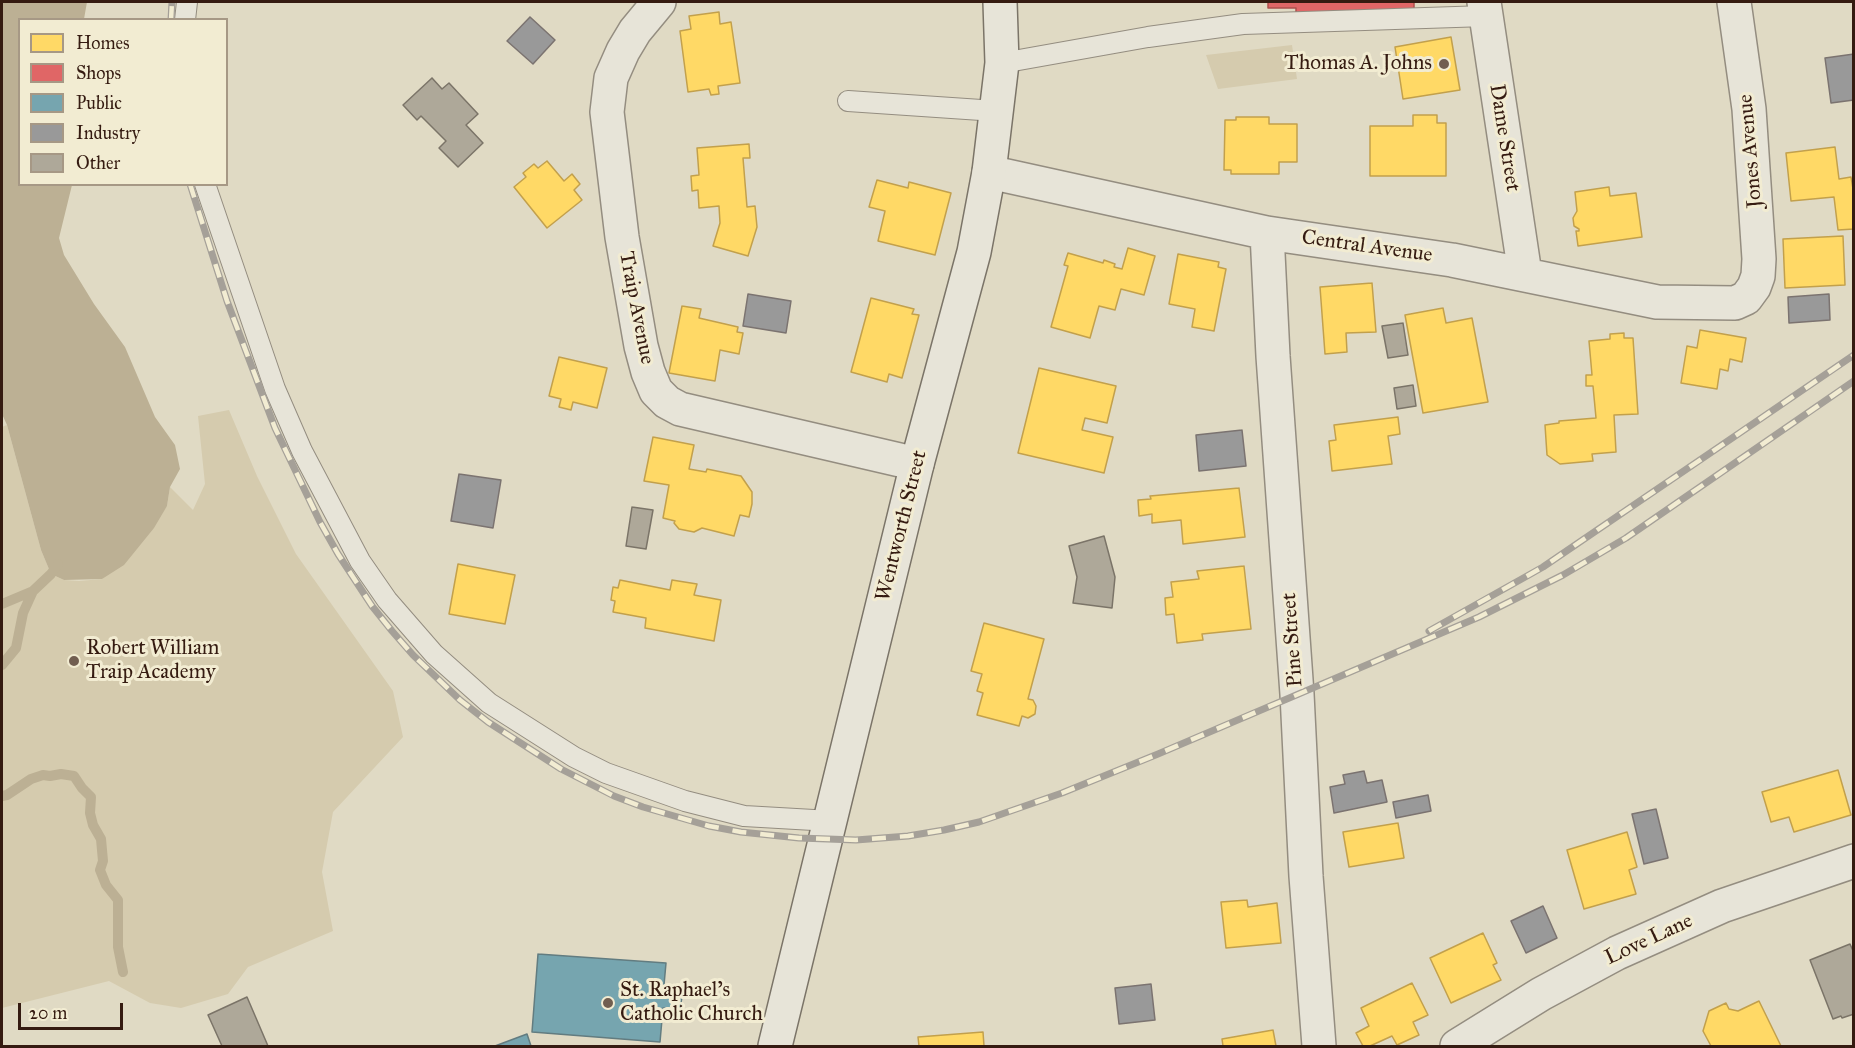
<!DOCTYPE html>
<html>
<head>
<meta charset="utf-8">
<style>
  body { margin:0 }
  #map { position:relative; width:1855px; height:1048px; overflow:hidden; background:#e0dac4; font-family:"IM FELL Great Primer",serif }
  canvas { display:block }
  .frame { position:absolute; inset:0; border:3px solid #351b11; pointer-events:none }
  .legend { position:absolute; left:18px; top:18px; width:210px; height:168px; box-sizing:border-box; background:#f2ecd2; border:2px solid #a69885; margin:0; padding:8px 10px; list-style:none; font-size:18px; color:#351b11 }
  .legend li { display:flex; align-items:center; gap:12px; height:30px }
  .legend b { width:30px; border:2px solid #a69885 }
  .scale { position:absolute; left:18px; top:1003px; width:105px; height:27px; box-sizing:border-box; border:3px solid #351b11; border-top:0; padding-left:8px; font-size:18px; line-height:21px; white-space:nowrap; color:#351b11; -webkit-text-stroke:4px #f2ecd2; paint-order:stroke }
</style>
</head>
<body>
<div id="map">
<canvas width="1855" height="1048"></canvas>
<div class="frame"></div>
<ul class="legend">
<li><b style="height:16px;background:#ffd966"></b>Homes</li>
<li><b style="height:16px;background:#e06666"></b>Shops</li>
<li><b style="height:16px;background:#76a5af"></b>Public</li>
<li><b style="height:16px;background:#999"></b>Industry</li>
<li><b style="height:16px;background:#aea899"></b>Other</li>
</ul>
<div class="scale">20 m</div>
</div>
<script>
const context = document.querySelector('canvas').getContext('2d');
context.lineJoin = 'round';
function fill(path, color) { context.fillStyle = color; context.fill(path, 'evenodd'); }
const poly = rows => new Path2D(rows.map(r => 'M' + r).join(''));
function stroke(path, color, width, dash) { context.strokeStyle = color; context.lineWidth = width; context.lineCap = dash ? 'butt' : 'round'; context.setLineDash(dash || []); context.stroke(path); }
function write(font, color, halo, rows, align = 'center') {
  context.font = font + ' "IM FELL Great Primer",serif'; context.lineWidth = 6; context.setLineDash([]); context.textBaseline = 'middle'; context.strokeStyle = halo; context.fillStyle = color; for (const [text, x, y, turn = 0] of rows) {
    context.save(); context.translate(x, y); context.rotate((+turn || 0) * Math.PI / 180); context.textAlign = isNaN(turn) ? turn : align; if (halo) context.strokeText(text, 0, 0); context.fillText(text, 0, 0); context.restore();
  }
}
const green = poly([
  [1292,45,1297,79,1218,89,1206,55],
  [229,410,257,476,296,554,393,691,403,737,333,812,322,872,333,931,248,967,228,994,181,1008,150,1003,109,981,2,1008,2,427,7,425,41,550,51,574,64,580,79,581,102,579,167,506,170,487,193,510,205,484,198,416]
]);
const water = poly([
  [2,2,87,2,84,19,20,20,20,184,72,185,59,238,64,255,94,304,125,347,155,417,175,445,180,469,170,487,167,506,154,528,124,565,102,579,64,580,51,574,41,550,7,425,2,414]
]);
const homes = poly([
  [719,12,720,24,731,22,740,83,718,86,719,94,711,95,709,89,688,92,680,31,691,29,689,16,719,12],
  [1451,37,1460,90,1403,99,1395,47,1451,37],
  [1413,115,1437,115,1437,123,1446,123,1446,176,1370,176,1370,126,1413,126,1413,115],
  [1236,117,1269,117,1269,124,1297,124,1297,162,1279,162,1279,174,1231,174,1231,170,1224,170,1225,120,1236,120,1236,117],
  [749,144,750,158,743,158,747,207,755,206,757,227,748,256,713,246,720,223,719,206,699,208,698,190,692,191,691,176,699,175,697,148,749,144],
  [1835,147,1839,179,1851,177,1854,195,1854,229,1838,230,1834,197,1791,201,1786,153,1835,147],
  [547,161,564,181,572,174,580,184,574,190,582,200,547,228,514,187,526,177,523,173,534,164,538,168,547,161],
  [877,180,908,188,909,182,951,193,935,255,878,241,885,211,869,207,877,180],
  [1609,187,1610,196,1636,193,1642,237,1578,246,1576,231,1579,231,1579,229,1574,226,1573,218,1577,211,1575,192,1609,187],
  [1843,236,1845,285,1785,288,1783,239,1843,236],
  [1128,248,1155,256,1144,295,1121,289,1115,310,1099,306,1090,338,1051,327,1068,266,1064,265,1068,253,1103,263,1104,260,1115,264,1114,267,1122,269,1128,248],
  [1178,254,1219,262,1218,267,1226,269,1214,331,1192,327,1195,309,1169,304,1178,254],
  [1372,283,1376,332,1346,333,1347,352,1325,354,1320,287,1372,283],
  [871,298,914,309,912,314,919,315,902,378,889,374,887,382,851,372,871,298],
  [682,306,701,309,699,318,738,327,737,332,743,333,739,354,720,350,715,381,669,373,682,306],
  [1443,308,1446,323,1472,318,1488,402,1423,413,1405,315,1443,308],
  [1700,330,1746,338,1742,362,1730,359,1728,371,1720,369,1717,389,1681,383,1687,346,1697,348,1700,330],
  [1624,333,1624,338,1633,338,1638,414,1614,415,1616,452,1592,454,1593,461,1560,464,1547,455,1545,425,1559,423,1559,421,1596,418,1593,386,1586,386,1586,375,1592,375,1589,341,1610,339,1610,334,1624,333],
  [559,357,607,368,597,408,573,402,571,410,559,407,561,399,549,396,559,357],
  [1039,368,1116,386,1107,423,1085,418,1082,430,1113,437,1104,473,1018,453,1039,368],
  [1398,417,1400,434,1388,436,1392,464,1332,471,1329,441,1336,440,1334,425,1398,417],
  [653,437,694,445,689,469,706,472,707,469,741,476,752,492,752,504,749,517,740,515,734,536,702,528,694,532,679,529,674,523,675,521,663,518,669,485,644,481,653,437],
  [1239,488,1245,537,1183,544,1181,520,1152,523,1152,514,1139,516,1138,500,1151,499,1150,496,1239,488],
  [458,564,515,575,505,624,449,614,458,564],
  [1244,566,1251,629,1202,634,1203,640,1177,643,1174,614,1166,615,1165,598,1173,597,1171,582,1199,579,1197,571,1244,566],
  [620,580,670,590,672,580,697,584,694,595,721,600,714,641,645,628,646,618,613,612,615,601,611,600,613,587,618,588,620,580],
  [984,623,1044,639,1028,699,1033,700,1036,706,1035,714,1028,718,1022,716,1019,726,977,715,983,693,977,691,982,674,971,671,984,623],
  [1838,770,1851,815,1794,832,1789,817,1771,822,1762,792,1838,770],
  [1398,823,1404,858,1349,867,1343,832,1398,823],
  [1627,832,1637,867,1629,870,1636,894,1584,909,1567,850,1627,832],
  [1247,900,1248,907,1277,903,1281,943,1226,948,1221,902,1247,900],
  [1483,933,1497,963,1493,965,1501,980,1451,1003,1430,958,1483,933],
  [1412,983,1428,1015,1413,1022,1419,1035,1397,1045,1392,1036,1370,1046,1363,1046,1356,1033,1369,1026,1361,1008,1412,983],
  [1759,1001,1781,1046,1711,1046,1703,1031,1709,1011,1726,1003,1729,1009,1738,1011,1759,1001],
  [1273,1030,1276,1046,1223,1046,1222,1039,1273,1030],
  [983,1032,984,1046,919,1046,918,1037,983,1032]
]);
const shops = poly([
  [1268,2,1414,2,1414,13,1296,13,1296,8,1268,8,1268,2]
]);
const public = poly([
  [538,954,666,963,663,996,682,997,680,1009,663,1008,660,1042,532,1032,538,954],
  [527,1034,531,1046,495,1046,527,1034]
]);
const industry = poly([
  [530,17,555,40,533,64,507,41,530,17],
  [1854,54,1854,100,1831,103,1825,58,1854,54],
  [748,294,791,301,786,333,743,326,748,294],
  [1829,294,1830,320,1789,323,1788,297,1829,294],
  [1242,430,1246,466,1199,471,1196,435,1242,430],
  [459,474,501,480,493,528,451,521,459,474],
  [1364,771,1367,783,1382,780,1387,802,1334,813,1330,787,1345,784,1343,775,1364,771],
  [1428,795,1431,811,1396,818,1393,802,1428,795],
  [1656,809,1668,858,1644,864,1632,814,1656,809],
  [1543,906,1557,938,1526,953,1511,921,1543,906],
  [1151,984,1155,1020,1119,1024,1115,988,1151,984]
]);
const stream = poly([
  [2,604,33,591],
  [2,665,16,648,23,613,33,591,51,574,58,564],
  [2,796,7,795,31,779,43,775,50,776,61,774,74,776,82,788,91,797,90,813,93,825,101,839,103,861,100,870,106,885,118,900,118,947,123,972]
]);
const building = poly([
  [432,78,442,89,449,83,478,114,466,125,483,143,458,167,439,148,446,141,421,116,417,120,403,105,432,78],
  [1403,323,1408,355,1388,358,1382,326,1403,323],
  [1413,385,1416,406,1397,409,1394,388,1413,385],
  [632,507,653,510,646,549,626,546,632,507],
  [1104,536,1115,577,1112,608,1073,603,1077,577,1069,546,1104,536],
  [1850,944,1854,953,1854,1014,1842,1018,1841,1016,1833,1019,1810,960,1850,944],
  [247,997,268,1046,222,1046,208,1015,247,997]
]);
const service = poly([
  [185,20,187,2],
  [1002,63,1148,37,1243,24,1486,16],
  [848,101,996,111],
  [205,184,275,389,302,451,360,561,387,600,434,654,489,703,574,757,606,773,685,801,744,816,831,821]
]);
const minor = poly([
  [659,2,635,31,623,51,611,78,607,112,622,237,641,346,648,372,656,391,667,402,680,409,917,464],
  [1484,2,1525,274],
  [989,172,1267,233,1452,260,1657,302,1735,303,1746,298,1754,287,1758,276,1759,259,1749,109,1734,2],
  [1267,233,1273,356,1297,694,1306,876,1319,1046],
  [1457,1046,1541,994,1617,953,1722,906,1854,861]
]);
const secondary = poly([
  [775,1046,917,464,974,252,989,172,1002,63,1000,2]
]);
const rail = poly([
  [171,20,172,2],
  [190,184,227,301,275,428,320,522,338,554,372,606,392,631,413,655,460,700,488,722,561,769,614,796,643,807,709,826,741,832,799,838,856,840,908,836,944,830,979,822,1062,793,1158,754,1479,617,1563,575,1626,538,1854,381],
  [1429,631,1543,567,1854,355]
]);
const markers = [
  [1444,64,6,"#715e50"],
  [74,661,6,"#715e50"],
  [608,1003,6,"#715e50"]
];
const poiNames = [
  ["Thomas A. Johns",1432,64,"right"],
  ["Robert William",86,649],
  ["Traip Academy",86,673],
  ["St. Raphael's",620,991],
  ["Catholic Church",620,1015]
];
const streetNames = [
  ["Dame Street",1504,138,81],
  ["Jones Avenue",1751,151,-95],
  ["Central Avenue",1367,247,8],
  ["Traip Avenue",636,308,79],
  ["Wentworth Street",902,526,-76],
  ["Pine Street",1293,640,-94],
  ["Love Lane",1649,940,-25]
];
fill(green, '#d5cbae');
fill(water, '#bcb094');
fill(homes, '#ffd966');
stroke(homes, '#c2a04c', 1.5);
fill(shops, '#e06666');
stroke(shops, '#ad504c', 1.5);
fill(public, '#76a5af');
stroke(public, '#627c80', 1.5);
fill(industry, '#999');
stroke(industry, '#7b7370', 1.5);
stroke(stream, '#bcb094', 10);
fill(building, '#aea899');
stroke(building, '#7b7468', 1.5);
stroke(service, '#948d80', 22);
stroke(minor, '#948d80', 36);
stroke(secondary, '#7b7468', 36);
stroke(service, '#e7e4d8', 20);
stroke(minor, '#e7e4d8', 33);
stroke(secondary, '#e7e4d8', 33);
stroke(rail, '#a5a098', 7);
stroke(rail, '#f2ecd2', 4.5, [14]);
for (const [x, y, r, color] of markers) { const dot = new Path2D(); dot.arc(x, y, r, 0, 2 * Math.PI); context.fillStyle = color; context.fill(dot); stroke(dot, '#f2ecd2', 2); }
write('21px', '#351b11', '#f2ecd2', poiNames, 'left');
write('21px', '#351b11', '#f2ecd2', streetNames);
</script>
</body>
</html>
